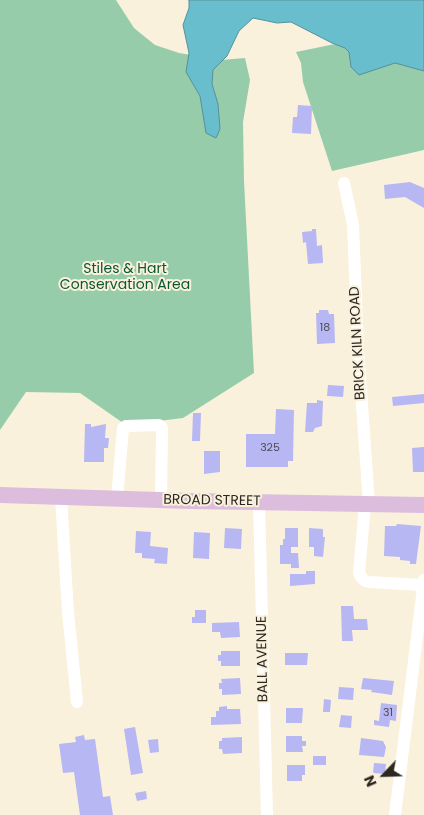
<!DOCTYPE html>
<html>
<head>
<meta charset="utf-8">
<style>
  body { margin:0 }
  #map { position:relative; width:424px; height:815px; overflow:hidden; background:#faf1dc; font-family:Poppins,sans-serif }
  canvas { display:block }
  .north { position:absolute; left:359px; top:750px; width:50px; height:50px; -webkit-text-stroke:4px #faf1dc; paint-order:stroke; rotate:246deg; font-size:14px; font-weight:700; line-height:20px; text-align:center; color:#2c2821 }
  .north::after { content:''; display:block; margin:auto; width:18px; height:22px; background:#2c2821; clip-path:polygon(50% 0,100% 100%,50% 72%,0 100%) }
</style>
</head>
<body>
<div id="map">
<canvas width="424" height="815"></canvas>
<div class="north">N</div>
</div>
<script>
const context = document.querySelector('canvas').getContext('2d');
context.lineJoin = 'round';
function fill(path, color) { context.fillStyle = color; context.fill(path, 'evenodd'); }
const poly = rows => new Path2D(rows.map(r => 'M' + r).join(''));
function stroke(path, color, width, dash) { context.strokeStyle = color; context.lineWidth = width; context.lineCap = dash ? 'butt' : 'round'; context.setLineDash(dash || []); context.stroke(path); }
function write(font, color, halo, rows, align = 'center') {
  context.font = font + ' Poppins,sans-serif'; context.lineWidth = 4; context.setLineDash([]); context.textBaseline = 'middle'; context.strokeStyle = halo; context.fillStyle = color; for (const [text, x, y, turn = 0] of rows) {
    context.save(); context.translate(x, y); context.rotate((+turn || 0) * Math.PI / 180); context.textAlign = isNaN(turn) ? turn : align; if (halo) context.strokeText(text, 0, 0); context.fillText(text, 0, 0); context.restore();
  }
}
const green = poly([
  [0,0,116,0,134,28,155,45,179,53,221,60,245,58,250,80,243,122,244,181,254,373,183,418,126,425,80,393,26,392,0,430],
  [424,33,424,150,332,171,303,82,301,63,296,52,374,36]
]);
const water = poly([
  [189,0,424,0,424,71,395,63,359,75,351,67,349,52,345,48,332,43,291,22,277,23,253,18,239,31,227,56,213,70,212,84,218,104,220,129,216,138,206,133,200,96,186,72,189,53,183,25,189,8,189,0]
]);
const building = poly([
  [298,105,312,106,311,134,292,133,293,117,297,117],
  [410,182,424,188,424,208,405,197,385,199,384,185],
  [312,229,316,229,317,246,322,245,323,263,308,264,306,242,303,243,302,232,312,231],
  [319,310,328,310,329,314,334,314,335,343,317,344,316,313,319,313],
  [328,385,344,386,343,397,327,396],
  [424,394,424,403,393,406,392,397],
  [317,400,323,401,322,426,315,428,313,432,305,432,307,403,317,403],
  [276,409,294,410,293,461,288,461,288,467,246,467,246,434,275,434],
  [193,413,201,413,200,441,192,441],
  [85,424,91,424,91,427,106,424,105,438,109,438,108,448,104,448,104,462,84,462],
  [424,447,424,472,413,472,412,448],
  [204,451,220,451,220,472,204,474],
  [397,524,421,526,416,564,410,564,410,561,400,560,400,557,384,556,385,526,396,526],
  [225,528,242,529,241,549,224,548],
  [285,528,298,528,298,547,291,547,291,553,298,553,299,568,291,568,291,564,280,564,280,545,283,545,283,539,285,539],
  [309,528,323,529,323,537,325,537,323,557,314,556,314,547,309,547],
  [136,531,151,532,150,546,168,548,167,564,154,563,155,559,142,558,142,553,135,553],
  [194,532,210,533,209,559,193,558],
  [306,571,315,571,315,584,290,586,290,574,306,574],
  [341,606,353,606,354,619,367,619,368,630,352,630,353,641,342,641],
  [195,610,206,610,206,623,192,623,192,617,195,617],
  [239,622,240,637,221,638,220,632,212,632,212,623],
  [221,651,240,651,240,666,221,666,221,661,218,661,218,655,221,655],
  [285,653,308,653,307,665,285,665],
  [240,678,241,694,222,695,222,689,219,689,219,683,222,683,221,679],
  [363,678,394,681,392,695,371,692,372,690,361,689],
  [339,687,354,688,353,700,338,699],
  [324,699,331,700,330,712,323,712],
  [381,703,397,705,396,721,390,720,389,727,374,725,374,720,379,721],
  [227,706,227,709,240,709,241,724,211,725,211,717,216,717,216,711,219,711,219,707],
  [286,708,303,708,302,723,286,723],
  [341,715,352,716,351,728,339,727],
  [135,727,143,773,131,775,124,729],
  [84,735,85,740,95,739,103,797,110,796,113,815,80,815,74,772,63,773,59,744,76,742,75,737],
  [286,736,302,736,302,741,306,741,306,746,302,746,303,752,286,752],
  [242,737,242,753,223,754,222,749,219,749,219,741,222,741,222,738],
  [361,738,383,741,386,747,384,757,359,755],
  [158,739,159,752,150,753,148,740],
  [313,756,326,756,326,765,313,765],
  [374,763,386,764,385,774,373,773],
  [287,765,305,765,305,775,302,775,302,781,287,781],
  [146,791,147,799,137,801,135,793]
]);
const minor = poly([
  [344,183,353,225,358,348,369,504],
  [61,497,68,612,77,702],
  [117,499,123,428,126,426,159,425,162,428,161,500],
  [259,502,267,815],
  [365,504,359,573,361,577,365,581,369,582,423,585],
  [395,815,424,580]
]);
const major = poly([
  [0,495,191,501,424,505]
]);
const numberNames = [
  ["18",325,328],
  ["325",270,448],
  ["31",388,713]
];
const parkNames = [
  ["Stiles & Hart",125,269],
  ["Conservation Area",125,285]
];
const streetNames = [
  ["BRICK KILN ROAD",358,343,-93],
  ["BROAD STREET",212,501,1],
  ["BALL AVENUE",263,659,-91]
];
fill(green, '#97ccab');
fill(water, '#68becd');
stroke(water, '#569199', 1);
fill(building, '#b7b7f3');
stroke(minor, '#fff', 12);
stroke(major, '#dcbdde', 16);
write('11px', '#4f4c56', null, numberNames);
write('14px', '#0a5734', '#faf1dc', parkNames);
write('14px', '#2c2821', '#faf1dc', streetNames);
</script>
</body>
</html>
